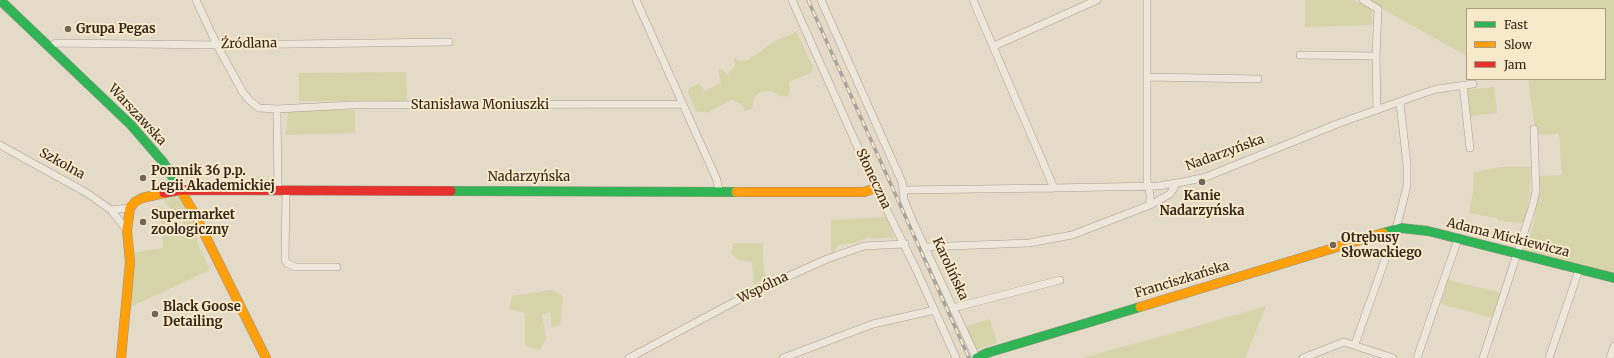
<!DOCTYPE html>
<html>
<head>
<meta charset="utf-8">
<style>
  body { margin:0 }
  #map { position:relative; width:1614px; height:358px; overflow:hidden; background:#e4dac8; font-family:Merriweather,serif }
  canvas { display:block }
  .legend { position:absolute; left:1466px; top:8px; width:140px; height:72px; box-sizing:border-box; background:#f8e9cb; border:1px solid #ab9b84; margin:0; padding:5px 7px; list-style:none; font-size:12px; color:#37271a }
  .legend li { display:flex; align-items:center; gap:8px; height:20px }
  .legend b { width:20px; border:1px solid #ab9b84 }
</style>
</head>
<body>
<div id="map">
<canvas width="1614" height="358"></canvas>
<ul class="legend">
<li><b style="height:5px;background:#30b455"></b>Fast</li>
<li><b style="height:5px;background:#ff9f0a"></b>Slow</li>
<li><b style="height:5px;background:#e5322d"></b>Jam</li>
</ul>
</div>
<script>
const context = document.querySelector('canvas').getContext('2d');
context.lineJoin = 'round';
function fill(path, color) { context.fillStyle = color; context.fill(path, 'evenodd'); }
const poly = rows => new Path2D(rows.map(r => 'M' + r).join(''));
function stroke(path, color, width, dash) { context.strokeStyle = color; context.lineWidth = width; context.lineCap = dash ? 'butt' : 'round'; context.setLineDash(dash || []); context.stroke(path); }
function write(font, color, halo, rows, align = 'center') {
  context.font = font + ' Merriweather,serif'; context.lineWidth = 4; context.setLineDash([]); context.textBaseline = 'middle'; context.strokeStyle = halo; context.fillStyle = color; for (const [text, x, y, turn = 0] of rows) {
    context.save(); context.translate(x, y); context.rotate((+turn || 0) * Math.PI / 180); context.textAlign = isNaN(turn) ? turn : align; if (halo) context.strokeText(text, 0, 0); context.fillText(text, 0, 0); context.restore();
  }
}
const green = poly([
  [1305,0,1354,0,1372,10,1372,25,1305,27],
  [1366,0,1614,0,1614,273,1524,250,1533,225,1538,201,1539,176,1562,175,1559,134,1536,135,1528,79,1605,79,1605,9,1467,9,1467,56],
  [796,32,813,66,812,72,789,82,790,90,788,97,780,96,772,91,760,92,755,96,752,108,745,111,741,104,731,100,707,113,696,111,688,93,689,88,699,84,705,91,721,83,718,70,722,69,727,75,735,66,734,58,740,61,748,60,775,41],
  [406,72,407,101,299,101,299,73],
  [1494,87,1497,113,1470,116,1466,90],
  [288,110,355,110,355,133,286,135],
  [1502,167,1531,167,1529,198,1525,224,1497,220,1497,218,1469,213,1473,192,1474,172],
  [172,195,180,198,197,233,197,242,210,270,128,308,133,253,163,248,161,206,166,210,165,223,169,229,178,230,183,224,184,219,182,213,170,208,164,201,164,197],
  [884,217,887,218,894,240,890,237,874,239,869,237,854,243,838,245,833,255,831,256,831,220],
  [733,243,763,243,763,263,766,278,754,284,752,262,738,260,732,254],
  [1448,280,1502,293,1493,318,1441,304],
  [551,290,563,296,560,325,552,327,550,312,542,315,546,339,540,350,525,346,525,313,509,309,512,296],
  [1266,306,1245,358,1082,358,1170,334],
  [990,319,997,343,976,350,965,327]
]);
const street = poly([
  [196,0,217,45,242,91,249,100,259,108,277,109,352,105,683,104],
  [636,0,717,180,719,191],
  [792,0,876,188,916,269,956,358],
  [821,0,902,182,904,200,913,222,976,357],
  [973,0,1054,188],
  [1147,0,1147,181,1150,194,1150,205],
  [1363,0,1378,9,1376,56,1377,110],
  [994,46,1097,0],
  [50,47,56,43,217,45,449,42],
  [1300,55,1376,56],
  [1147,77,1258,79],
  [1463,85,1470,148],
  [277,109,278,191],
  [0,145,87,193,111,210,130,208],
  [904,190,1054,188,1158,186,1183,182,1206,177,1337,124,1421,94,1437,89,1473,84],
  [286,191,285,260,287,263,295,267,337,267],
  [111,210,127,230],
  [925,247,1029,243,1072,235,1150,205,1170,194,1177,183],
  [953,308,1060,280],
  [1355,344,1396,229,1407,186,1407,165,1400,103],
  [629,358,751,293,827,259,864,246,905,244],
  [783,358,873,324,935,310],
  [1303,358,1344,342,1393,358],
  [1417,358,1458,239],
  [1483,358,1532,208,1536,191,1534,129],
  [1549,358,1579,270],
  [1610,358,1614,346]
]);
const fast = poly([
  [0,0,131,125,163,162,181,191],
  [451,191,736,192],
  [1383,233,1401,228,1428,231,1614,278],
  [977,358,987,353,1140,307]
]);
const slow = poly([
  [181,191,193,211,266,358],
  [736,192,864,192,876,188],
  [1140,307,1383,233],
  [121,358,130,262,127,230,130,208,135,202,142,198,164,193]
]);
const jam = poly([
  [164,193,181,190,451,191]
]);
const rail = poly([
  [808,0,969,358]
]);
const markers = [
  [68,29,4,"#746657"],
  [143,178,4,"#746657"],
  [1202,182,4,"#746657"],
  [143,222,4,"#746657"],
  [1333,245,4,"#746657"],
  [155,314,4,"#746657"]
];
const poiNames = [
  ["Grupa Pegas",76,29],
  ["Pomnik 36 p.p.",151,171],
  ["Legii Akademickiej",151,186],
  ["Kanie",1202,196,"center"],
  ["Nadarzyńska",1202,211,"center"],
  ["Supermarket",151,215],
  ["zoologiczny",151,230],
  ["Otrębusy",1341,238],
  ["Słowackiego",1341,253],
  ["Black Goose",163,307],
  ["Detailing",163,322]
];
const streetNames = [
  ["Źródlana",249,44,-1],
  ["Stanisława Moniuszki",480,105],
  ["Warszawska",137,115,47],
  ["Nadarzyńska",1225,153,-20],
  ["Szkolna",62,164,29],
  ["Nadarzyńska",529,177],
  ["Słoneczna",873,179,65],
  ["Adama Mickiewicza",1508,238,14],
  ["Karolińska",950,269,65],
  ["Franciszkańska",1182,280,-17],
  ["Wspólna",763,288,-26]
];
fill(green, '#d6d4a9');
stroke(street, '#a99f92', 8);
stroke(fast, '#988e82', 10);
stroke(slow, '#988e82', 10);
stroke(jam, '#988e82', 10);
stroke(street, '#ece6db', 7);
stroke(fast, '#30b455', 9);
stroke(slow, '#ff9f0a', 9);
stroke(jam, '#e5322d', 9);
stroke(rail, '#aba49b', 3.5);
stroke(rail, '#f8e9cb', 2, [6]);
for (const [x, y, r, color] of markers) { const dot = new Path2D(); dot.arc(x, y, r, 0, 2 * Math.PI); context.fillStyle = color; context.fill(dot); stroke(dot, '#f8e9cb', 1.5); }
write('bold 13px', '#37271a', '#f8e9cb', poiNames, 'left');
write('13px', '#37271a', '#f8e9cb', streetNames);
</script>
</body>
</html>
